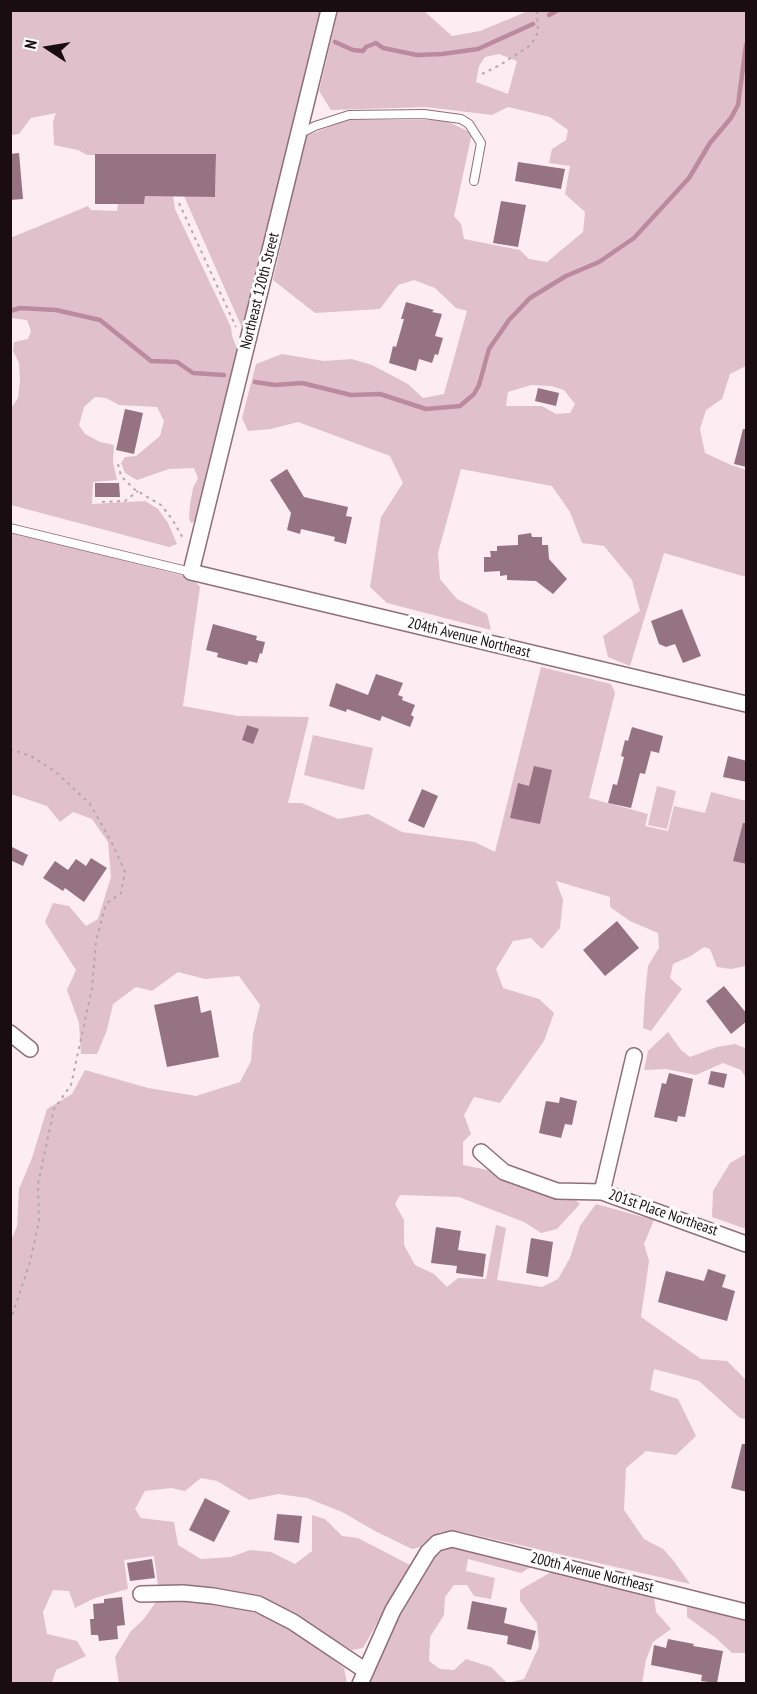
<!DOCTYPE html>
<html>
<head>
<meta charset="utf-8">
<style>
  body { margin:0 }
  #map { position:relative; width:757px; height:1694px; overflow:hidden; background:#fdedf2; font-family:"PT Sans Narrow",sans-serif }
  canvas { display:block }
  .frame { position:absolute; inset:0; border:12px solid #1a0d12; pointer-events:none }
  .north { position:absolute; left:18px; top:18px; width:60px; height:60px; -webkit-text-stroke:4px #fff; paint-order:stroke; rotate:282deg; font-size:16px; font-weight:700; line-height:24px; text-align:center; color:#1a0d12 }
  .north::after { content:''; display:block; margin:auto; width:21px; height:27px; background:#1a0d12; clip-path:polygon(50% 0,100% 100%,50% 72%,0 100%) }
</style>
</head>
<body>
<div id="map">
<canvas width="757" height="1694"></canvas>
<div class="frame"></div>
<div class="north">N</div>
</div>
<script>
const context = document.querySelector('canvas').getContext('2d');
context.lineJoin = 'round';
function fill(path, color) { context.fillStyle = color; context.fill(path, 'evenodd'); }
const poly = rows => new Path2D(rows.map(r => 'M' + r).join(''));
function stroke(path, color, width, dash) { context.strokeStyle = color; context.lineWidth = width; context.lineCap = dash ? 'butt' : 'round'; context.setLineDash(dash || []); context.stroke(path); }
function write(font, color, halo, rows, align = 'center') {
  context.font = font + ' "PT Sans Narrow",sans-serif'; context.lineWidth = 6; context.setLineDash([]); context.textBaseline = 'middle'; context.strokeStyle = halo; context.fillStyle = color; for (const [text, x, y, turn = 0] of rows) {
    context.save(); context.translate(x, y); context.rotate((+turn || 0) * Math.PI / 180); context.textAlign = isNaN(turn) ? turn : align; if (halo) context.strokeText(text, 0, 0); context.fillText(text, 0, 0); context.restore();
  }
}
const green = poly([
  [11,11,322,11,243,330,184,196,215,197,216,154,87,155,78,150,54,145,53,122,56,113,31,118,19,134,11,135],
  [338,11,424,11,452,36,480,31,528,11,746,11,746,366,730,374,722,399,706,410,700,429,705,453,731,465,746,470,746,577,664,553,630,666,608,657,603,636,640,611,632,580,604,546,582,543,570,512,552,486,461,469,438,553,440,579,457,599,487,614,491,630,387,603,370,587,381,517,403,483,390,456,298,422,271,429,248,431,242,418,256,364,282,354,324,361,352,359,372,365,408,384,423,398,444,394,467,311,456,308,435,288,414,280,398,285,380,309,315,313,273,280,306,136,346,120,444,120,472,133,454,216,461,224,464,239,520,250,529,259,547,262,583,232,585,212,565,194,570,166,549,163,552,149,566,140,568,130,550,117,508,107,492,115,426,107,331,110,319,91],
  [499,54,517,61,508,94,476,82,479,66,485,57],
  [531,385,551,386,564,390,575,404,570,413,556,414,542,406,506,406,508,392],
  [145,196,173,196,175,209,231,327,232,336,240,356,196,521,191,523,189,518,190,504,193,488,198,478,194,468,169,469,137,480,125,473,121,463,125,457,136,456,160,436,164,421,157,407,119,405,106,398,95,397,84,407,79,425,85,434,100,442,114,445,113,462,117,480,93,482,92,504,145,501,158,509,168,523,177,544,169,547,11,505,11,408,18,398,20,381,19,363,13,351,14,342,28,339,31,331,27,320,11,318,10,238,88,206,91,210,117,211,118,204,144,204],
  [11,532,192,578,200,587,183,706,238,716,309,717,288,803,302,803,338,819,368,814,402,832,475,842,495,852,541,667,611,684,615,693,589,798,648,814,645,826,668,831,674,806,705,813,711,792,746,801,746,966,731,969,717,967,710,949,704,947,691,956,673,964,670,978,682,989,651,1031,643,1028,645,995,648,966,659,948,658,933,630,921,610,907,610,897,556,881,563,900,560,928,542,949,531,938,513,941,496,969,503,988,539,999,554,1013,544,1041,500,1103,474,1097,464,1115,471,1134,463,1142,463,1165,492,1171,573,1198,580,1204,557,1229,541,1233,524,1222,459,1197,400,1195,395,1204,404,1220,404,1245,415,1265,434,1274,447,1287,458,1278,486,1279,496,1225,506,1228,497,1280,542,1287,558,1279,570,1258,580,1226,596,1204,654,1220,644,1244,649,1261,641,1317,701,1359,727,1361,746,1380,746,1419,740,1418,699,1381,654,1369,650,1390,678,1399,696,1436,676,1455,646,1451,626,1468,624,1510,644,1539,663,1549,673,1560,690,1584,458,1531,440,1532,425,1546,412,1549,375,1531,342,1512,307,1498,278,1494,249,1500,217,1481,201,1478,185,1491,171,1488,145,1491,135,1509,141,1518,174,1522,178,1545,201,1559,231,1557,250,1550,271,1552,295,1564,312,1551,312,1515,325,1519,342,1536,358,1538,410,1565,363,1648,352,1650,261,1599,199,1586,158,1585,154,1556,124,1560,128,1589,95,1598,75,1608,69,1591,53,1590,43,1612,47,1634,77,1641,86,1656,56,1670,52,1683,11,1683,10,1243,17,1226,19,1189,32,1158,47,1109,72,1094,85,1070,148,1088,196,1096,240,1082,251,1061,253,1034,260,1005,239,976,205,979,178,972,152,991,136,987,113,1004,107,1030,97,1054,81,1054,79,1023,67,990,76,970,45,922,53,903,69,906,86,926,98,919,111,877,108,842,92,819,73,812,60,822,47,806,11,794],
  [313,735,373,748,364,790,304,775],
  [657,786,676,791,667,829,648,825],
  [668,1032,681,1050,690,1057,717,1047,735,1044,745,1048,746,1047,746,1078,741,1070,723,1063,696,1075,666,1069,644,1070,648,1051],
  [746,1154,746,1229,712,1217,713,1191,730,1163],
  [450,1547,472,1548,536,1564,521,1573,468,1559,466,1571,495,1578,491,1599,474,1596,467,1585,454,1585,445,1597,444,1615,430,1637,429,1661,440,1669,454,1670,466,1659,491,1667,507,1683,524,1679,539,1646,537,1623,520,1601,520,1590,551,1572,654,1597,656,1612,671,1629,653,1642,646,1660,642,1683,367,1684,389,1633,421,1569,438,1553],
  [158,1599,232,1606,272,1618,309,1641,344,1668,347,1683,119,1683,115,1657,131,1631,143,1620],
  [687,1605,746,1620,746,1653,732,1653,716,1638,687,1617]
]);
const stream = poly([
  [549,15,558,10],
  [335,42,353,50,363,51,366,47,376,43,383,48,417,55,442,54,478,49,533,24],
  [10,311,20,308,56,310,100,320,151,361,177,362,193,373,224,375],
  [255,382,275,385,302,383,351,395,380,394,426,409,460,406,474,394,479,385,489,349,509,320,530,298,566,276,599,262,634,238,689,178,710,143,731,118,738,105,746,45]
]);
const building = poly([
  [19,153,23,199,10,200,10,154],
  [95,154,216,154,215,197,145,196,144,204,95,204],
  [518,162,565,169,561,189,515,181],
  [501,201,526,205,518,247,493,243],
  [406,302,434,310,432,312,442,314,435,336,443,338,438,355,435,354,432,363,419,359,416,371,389,363,393,346,396,347,404,319,401,319],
  [538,388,559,393,556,406,535,401],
  [125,409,143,413,134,454,116,450],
  [743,429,747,429,747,467,734,464],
  [287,469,304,497,348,507,346,516,352,517,346,544,334,541,335,537,301,529,300,534,287,530,291,513,270,480],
  [95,483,119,483,120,497,95,497],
  [531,533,532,537,542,537,542,545,548,545,549,559,567,579,553,594,536,581,507,580,507,575,500,576,500,571,484,572,484,557,491,557,490,551,497,551,497,546,518,545,518,535],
  [682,609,701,656,683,663,675,644,666,647,659,644,651,621],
  [213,624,257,636,256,640,265,642,262,654,260,653,257,663,249,661,247,665,217,657,218,653,206,650],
  [376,674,403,683,398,695,403,697,402,700,415,705,411,715,414,717,410,727,382,716,380,721,347,709,346,712,329,706,336,683,368,695],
  [247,725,259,729,253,744,242,740],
  [632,727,663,736,659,753,651,751,645,774,640,773,631,808,608,803,613,784,617,785,624,757,621,756,625,740,628,741],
  [728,756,747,761,747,782,723,777],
  [534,766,552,770,540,824,510,818,518,783,529,786],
  [422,789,438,796,424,828,408,821],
  [743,823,747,823,747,864,733,861],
  [10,846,28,855,23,866,10,860],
  [91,858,107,868,84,902,65,888,63,891,43,878,55,861,68,870,76,859,86,866],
  [617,921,639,948,605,976,583,950],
  [724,986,747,1014,747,1021,731,1034,706,1001],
  [198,996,201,1013,211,1010,219,1057,167,1067,154,1005],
  [711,1071,727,1074,724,1088,708,1084],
  [669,1073,693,1079,685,1117,678,1116,677,1122,654,1117,662,1083,666,1084],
  [560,1097,577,1101,572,1125,565,1124,561,1138,539,1133,546,1101,559,1103],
  [436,1227,461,1231,458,1250,486,1254,483,1277,456,1273,457,1266,431,1263],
  [531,1238,553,1242,548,1277,526,1273],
  [708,1269,726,1275,722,1287,735,1291,727,1321,658,1302,666,1271,704,1281],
  [742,1444,747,1444,747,1492,731,1488],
  [205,1498,230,1511,214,1542,189,1530],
  [277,1514,302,1516,299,1543,274,1540],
  [152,1559,155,1578,130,1581,127,1563],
  [122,1597,125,1625,117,1626,118,1639,99,1641,98,1635,91,1635,90,1619,94,1619,93,1604,104,1603,104,1599],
  [472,1601,507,1608,504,1623,536,1631,531,1650,507,1644,508,1636,467,1629],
  [668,1639,694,1644,693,1646,723,1651,717,1683,701,1681,702,1675,651,1665,654,1645,666,1648]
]);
const path = poly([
  [482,74,500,65,531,45,538,32,537,10],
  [179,203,236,327],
  [118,464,121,476,134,489,161,505,172,519,184,540],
  [102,502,125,501,138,491],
  [10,749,31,756,56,772,90,804,112,843,125,872,121,893,106,904,96,941,92,988,71,1085,54,1109,38,1184,39,1221,30,1262,10,1322]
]);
const service = poly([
  [301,133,315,126,349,115,424,114,461,119,469,124,481,143,474,181],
  [10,528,191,572]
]);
const minor = poly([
  [329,10,191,572,746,704],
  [10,1033,30,1049],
  [481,1152,504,1172,557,1191,602,1192,746,1244],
  [602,1192,634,1056],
  [141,1594,183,1593,213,1596,258,1604,293,1622,366,1671],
  [360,1684,393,1610,428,1552,437,1543,452,1539,746,1612]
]);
const streetNames = [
  ["Northeast 120th Street",260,291,-76],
  ["204th Avenue Northeast",469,638,14],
  ["201st Place Northeast",663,1213,19],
  ["200th Avenue Northeast",592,1573,14]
];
fill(green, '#e0c0cb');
stroke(stream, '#bb8b9d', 4.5);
fill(building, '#967380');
stroke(service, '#916e7b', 10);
stroke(minor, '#916e7b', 18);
stroke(path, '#b6a7ac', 2, [3, 4.5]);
stroke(service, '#fff', 8);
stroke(minor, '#fff', 15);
write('15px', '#1a0d12', '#fff', streetNames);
</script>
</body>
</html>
